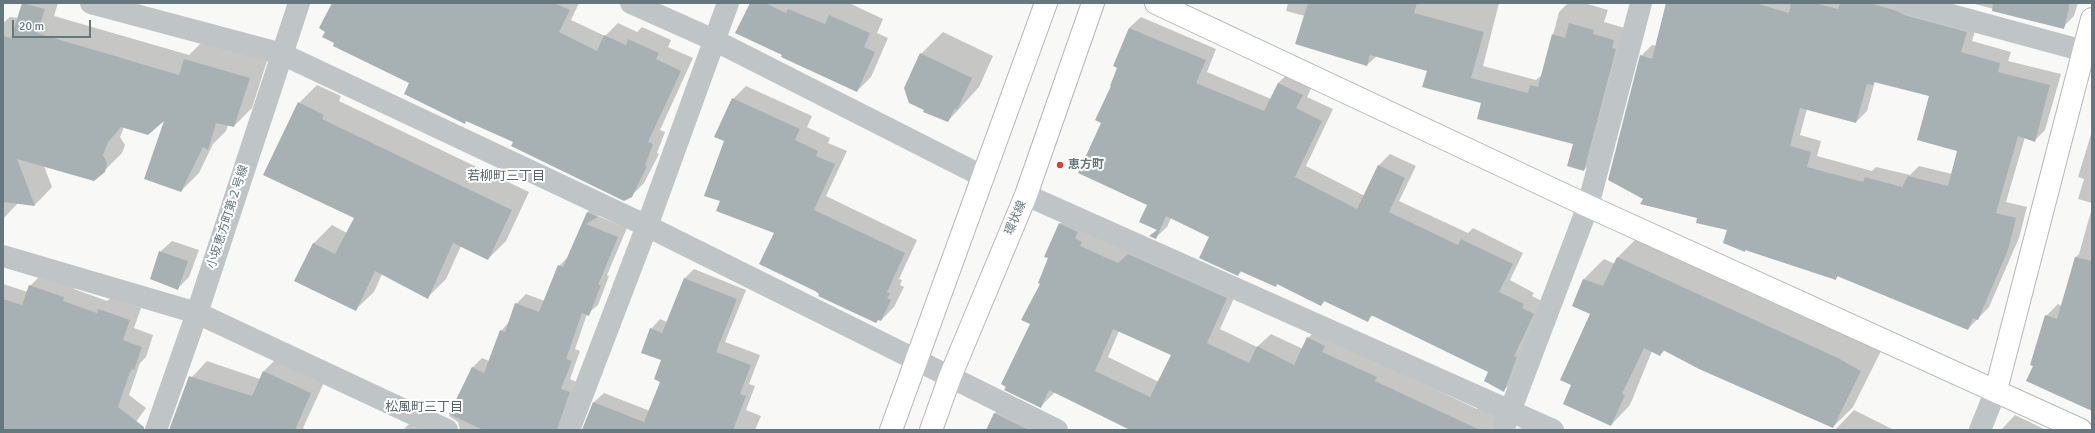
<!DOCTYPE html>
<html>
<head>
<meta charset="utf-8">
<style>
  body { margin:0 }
  #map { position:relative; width:2095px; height:433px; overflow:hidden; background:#f8f8f6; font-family:Signika,sans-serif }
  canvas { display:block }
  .frame { position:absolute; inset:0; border:4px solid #65787e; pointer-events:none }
  .scale { position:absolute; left:12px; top:20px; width:79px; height:18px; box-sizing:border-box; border:2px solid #65787e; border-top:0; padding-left:5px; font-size:12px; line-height:14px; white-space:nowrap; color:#65787e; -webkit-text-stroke:3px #fff; paint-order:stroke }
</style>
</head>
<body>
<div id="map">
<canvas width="2095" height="433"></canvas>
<div class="frame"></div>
<div class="scale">20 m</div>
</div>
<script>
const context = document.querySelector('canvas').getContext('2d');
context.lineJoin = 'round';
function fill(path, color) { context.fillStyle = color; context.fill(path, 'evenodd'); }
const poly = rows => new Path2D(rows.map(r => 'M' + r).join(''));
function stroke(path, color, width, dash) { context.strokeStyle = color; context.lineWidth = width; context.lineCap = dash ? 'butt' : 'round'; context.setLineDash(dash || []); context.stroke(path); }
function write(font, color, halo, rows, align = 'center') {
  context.font = font + ' Signika,"Noto Sans JP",sans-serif'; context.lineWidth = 4; context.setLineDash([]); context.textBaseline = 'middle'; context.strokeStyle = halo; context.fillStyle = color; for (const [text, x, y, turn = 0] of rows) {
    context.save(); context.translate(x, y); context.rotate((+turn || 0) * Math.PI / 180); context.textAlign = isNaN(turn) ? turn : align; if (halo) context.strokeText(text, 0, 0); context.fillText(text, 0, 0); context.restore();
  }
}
const shadow = poly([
  [23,3,58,3,54,16,189,55,202,42,267,61,252,108,234,126,228,125,226,131,213,144,199,173,181,191,166,118,124,127,120,137,125,145,122,153,104,171,44,166,52,187,35,205,18,203,3,219,3,23,10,17,19,18],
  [333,3,579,3,571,20,605,36,618,23,637,32,642,27,671,40,668,47,693,58,660,130,665,132,657,153,659,154,644,183,631,196,467,120,465,122,411,83,336,42],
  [751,3,849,3,883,19,877,33,888,38,871,77,857,91],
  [1288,3,1499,3,1483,66,1536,80,1543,74,1559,12,1568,3,1584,3,1608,10,1604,22,1625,28,1596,158,1584,170,1574,144,1482,102,1428,70,1377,56,1367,65,1305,16,1286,11],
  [1667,3,1912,3,1977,23,1972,41,2011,52,2008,61,2061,74,2045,130,2034,141,2025,137,2006,202,2027,207,2019,238,1989,307,1968,329,1839,275,1835,279,1746,249,1745,251,1728,229,1644,198,1641,56,1652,45,1656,46],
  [1875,81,1930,95,1958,150,1952,174,1919,166,1910,175,1876,167,1872,171,1817,156,1821,141,1800,135,1807,109,1856,122,1867,111],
  [1971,3,2078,3,2074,16,2063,27],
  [1141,17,1216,49,1207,72,1271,99,1278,83,1290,72,1313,84,1307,97,1333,109,1306,166,1365,196,1379,165,1390,154,1416,166,1399,201,1468,233,1473,228,1523,253,1510,280,1534,293,1532,296,1544,302,1515,379,1504,390,1489,371,1373,315,1367,321,1326,300,1321,305,1278,283,1275,286,1242,271,1238,275,1211,236,1171,218,1167,227,1155,238,1158,229,1149,204,1102,123,1119,67,1114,65,1129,28],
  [943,32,993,56,979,87,948,121,925,109,921,54],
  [317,85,341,96,339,101,529,192,506,241,488,259,461,246,446,279,428,297,382,274,374,292,355,310,295,281,314,243,332,225,347,233,355,218,299,103],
  [746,86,812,116,807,127,830,138,828,143,847,151,826,196,917,240,899,279,902,280,900,285,904,287,894,307,881,320,820,294,776,233,721,201,725,141,733,99],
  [2092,131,2092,203,2078,199,2084,179,2078,177],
  [597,202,607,207,598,216,627,228,607,275,609,276,598,305,587,314,575,349,580,351,570,379,579,383,571,430,460,430,458,422,449,416,472,368,482,358,489,361,501,331,509,322,516,304,526,294,545,301,559,266,569,256,588,212],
  [2092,208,2092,410,2034,366,2046,316,2058,304,2062,306,2075,258,2079,254],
  [1073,211,1240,285,1220,329,1257,347,1271,334,1303,349,1308,338,1321,325,1388,367,1477,409,1481,405,1504,414,1512,429,1523,428,1529,430,1132,430,1055,392,1040,407,1031,324,1060,224],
  [1119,331,1172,355,1159,382,1108,357],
  [1638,237,1858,339,1881,351,1853,407,1833,427,1665,350,1660,355,1652,351,1630,405,1611,425,1572,385,1592,314,1573,306,1584,279,1604,259,1615,264,1618,257],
  [172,241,199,250,189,277,178,288,160,252],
  [694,269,746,290,725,342,760,355,749,384,755,386,746,410,761,416,755,430,582,430,594,402,604,393,650,411,661,381,662,359,651,329,660,319,667,322,684,279],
  [42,274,75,286,74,289,107,301,111,298,141,308,134,328,153,335,146,357,140,363,129,395,146,408,130,430,3,430,3,284,28,292,30,286],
  [279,356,326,378,303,428,307,430,170,430,192,377,207,361,260,379,263,372],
  [1008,400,1067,430,987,430,995,413],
  [1854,410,1894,430,1835,430],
  [2015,415,2046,430,2001,430],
  [410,423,425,430,403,430]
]);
const building = poly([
  [22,3,45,9,37,33,179,75,184,59,250,78,234,127,216,123,208,150,203,147,181,192,144,179,164,121,148,135,121,127,108,142,103,155,107,163,105,172,94,181,17,159,35,206,3,202,3,36,11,38],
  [332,3,554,3,570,10,559,32,597,51,604,35,626,45,628,39,659,53,656,59,681,71,648,142,653,144,645,166,647,166,632,197,624,201,511,146,513,142,466,121,465,124,404,94,409,83,333,46,334,43,322,37,325,32,319,28],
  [750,3,765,3,786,13,788,9,825,24,829,15,870,33,864,47,875,52,857,92,781,57,782,55,735,33],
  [1308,3,1417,3,1414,13,1484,32,1471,78,1528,93,1530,85,1538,87,1552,34,1565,38,1569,23,1594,30,1593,34,1614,40,1612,48,1616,49,1584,171,1567,166,1573,144,1477,119,1481,103,1422,87,1427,71,1370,55,1367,66,1295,44],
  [1666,3,1755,3,1789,13,1791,3,1814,3,1838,9,1840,3,1870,3,1897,11,1904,15,1967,32,1961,52,2000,63,1998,72,2050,85,2035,142,2018,136,1996,213,2016,218,2008,250,1978,320,1973,318,1968,330,1837,276,1836,280,1745,250,1745,252,1723,243,1727,230,1696,223,1697,218,1640,204,1643,199,1608,180,1640,55,1652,59],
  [1874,82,1929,96,1917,140,1957,151,1948,186,1908,176,1902,187,1865,177,1863,182,1807,167,1811,152,1790,146,1800,108,1856,123,1867,84,1873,85],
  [1993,3,2069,3,2069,8,2064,29,1992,11],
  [1129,28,1206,60,1196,83,1264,111,1278,83,1303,95,1296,108,1322,121,1295,177,1357,209,1378,165,1405,178,1389,212,1458,245,1461,239,1513,264,1499,292,1524,304,1522,308,1534,314,1514,356,1517,357,1504,392,1484,381,1488,372,1371,315,1368,322,1324,301,1321,306,1277,284,1276,287,1240,271,1238,276,1199,258,1209,237,1166,216,1156,239,1149,236,1157,230,1139,222,1147,205,1078,173,1101,123,1095,120,1111,86,1110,86,1117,68,1113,66],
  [920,53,972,78,957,110,955,108,948,122,923,112,924,110,909,103,904,88],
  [732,98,800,129,795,140,818,151,816,156,835,164,814,210,905,253,887,292,890,294,887,298,891,300,881,321,878,320,876,323,818,296,819,294,815,291,759,264,774,233,716,211,720,201,704,196,724,141,714,137],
  [298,102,324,115,322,119,512,210,488,260,453,243,428,299,375,271,356,311,294,281,313,243,335,254,354,218,263,175],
  [587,212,598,217,586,224,618,237,598,285,601,285,589,316,582,313,566,359,572,361,561,389,570,392,557,430,483,430,449,414,472,367,484,373,500,330,505,332,515,303,539,312,558,265,563,267],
  [1059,223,1078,232,1075,238,1082,242,1080,246,1118,263,1128,254,1227,298,1207,343,1249,363,1257,346,1294,365,1307,337,1325,346,1322,352,1377,377,1375,381,1480,430,1130,430,1049,390,1041,408,1004,390,1006,387,1001,384,1030,324,1021,320,1040,284,1038,283,1048,258,1044,257],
  [1113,329,1171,355,1150,397,1095,371],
  [159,251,188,261,178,290,150,279],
  [1617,257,1838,358,1861,371,1833,428,1699,369,1663,350,1660,356,1644,348,1622,394,1625,395,1611,426,1563,404,1571,385,1560,380,1590,314,1572,306,1583,279,1603,286],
  [2075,257,2092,261,2092,411,2026,381,2033,366,2030,365,2045,315,2057,319],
  [684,278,737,299,716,352,751,365,740,394,746,396,733,430,582,430,593,402,644,422,660,382,654,379,661,360,641,353,650,328,662,333],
  [29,285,64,297,63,301,97,313,98,309,130,320,123,340,142,347,134,370,131,369,118,407,144,427,144,430,3,430,3,299,22,305],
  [263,371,311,393,295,430,169,430,189,376,252,396],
  [994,413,1029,430,986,430]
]);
const street = poly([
  [91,3,282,54,647,226,1057,430],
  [631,3,714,40,984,177],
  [1907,3,2084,51],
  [1026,195,1553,430],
  [3,256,197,313,447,430],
  [156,430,197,313,299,3],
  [569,430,647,226,728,3],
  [1503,430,1588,206,1641,3],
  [1980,430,1996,390]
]);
const secondary = poly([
  [1156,3,1588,206,2081,430],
  [1996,390,2092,19]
]);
const primary = poly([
  [891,430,1046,3],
  [931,430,950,377,1026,195,1093,3]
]);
const markers = [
  [1060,165,4,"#d73f37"]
];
const poiNames = [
  ["恵方町",1068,165]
];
const streetNames = [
  ["小坂恵方町第２号線",228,217,-72],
  ["環状線",1016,218,-67]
];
const neighbourhoodNames = [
  ["若柳町三丁目",506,177],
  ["松風町三丁目",424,408]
];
fill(shadow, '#0003');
fill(building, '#a7b1b4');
stroke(secondary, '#b2b9bc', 24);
stroke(primary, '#b1b7ba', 24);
stroke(street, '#bfc5c7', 22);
stroke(secondary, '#fff', 22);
stroke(primary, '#fff', 22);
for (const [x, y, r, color] of markers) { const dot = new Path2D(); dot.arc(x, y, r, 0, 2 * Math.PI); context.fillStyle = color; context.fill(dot); stroke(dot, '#fff', 1.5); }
write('bold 12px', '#65787e', '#fff', poiNames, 'left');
write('12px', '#65787e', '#fff', streetNames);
write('13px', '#57656a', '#fff', neighbourhoodNames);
</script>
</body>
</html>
